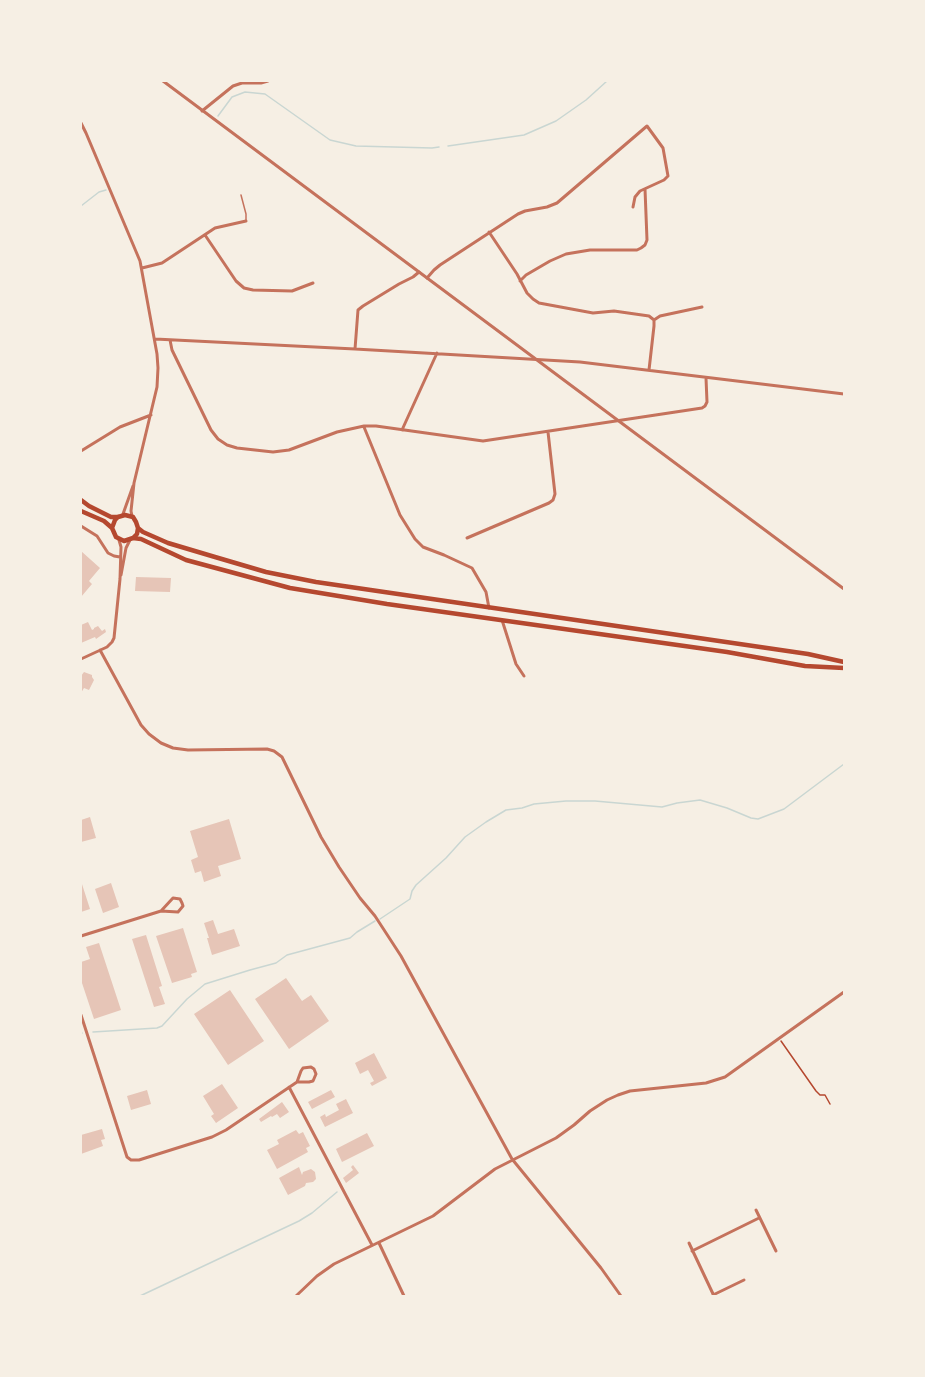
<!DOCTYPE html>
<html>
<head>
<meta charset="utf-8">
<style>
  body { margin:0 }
  #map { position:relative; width:925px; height:1377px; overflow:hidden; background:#f6efe4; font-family:Montserrat,sans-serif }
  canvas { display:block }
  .frame { position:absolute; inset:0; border:82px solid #f6efe4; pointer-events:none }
</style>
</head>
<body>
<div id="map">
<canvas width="925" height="1377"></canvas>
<div class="frame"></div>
</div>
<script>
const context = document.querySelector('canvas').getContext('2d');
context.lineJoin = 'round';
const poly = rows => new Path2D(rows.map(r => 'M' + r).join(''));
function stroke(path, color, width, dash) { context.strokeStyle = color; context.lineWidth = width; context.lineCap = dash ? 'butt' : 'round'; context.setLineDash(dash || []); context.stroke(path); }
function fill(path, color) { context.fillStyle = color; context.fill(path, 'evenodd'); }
const stream = poly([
  [218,116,232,97,245,92,265,94,330,140,356,146,432,148,439,147],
  [448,146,524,135,556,121,586,100,607,81],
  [81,206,99,192,106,190],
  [380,919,410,899,412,891,416,885,446,858,465,837,486,822,506,810,522,808,534,804,566,801,595,801,662,807,677,803,700,800,727,808,751,818,758,819,784,809,844,764],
  [93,1032,157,1028,162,1026,187,999,205,984,250,970,276,963,287,955,350,938,357,932,375,921],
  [81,1034,82,1033],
  [140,1296,299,1221,312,1213,337,1192]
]);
const building = poly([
  [81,551,100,568,89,581,92,584,81,597],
  [136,577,171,578,170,592,135,591],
  [88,622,92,630,94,629,94,628,98,626,102,631,105,629,106,632,96,639,95,637,81,643,81,625],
  [84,672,92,675,92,677,94,680,89,690,84,688,81,693,81,676],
  [90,817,96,838,81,842,81,820],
  [229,819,241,859,218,866,221,876,204,882,201,871,195,873,191,860,198,857,190,831],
  [81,881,90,909,81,912],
  [111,883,119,907,103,913,95,889],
  [213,920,218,934,234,929,240,946,212,955,207,938,209,938,204,923],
  [183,928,197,972,191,974,192,977,172,983,156,936],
  [146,935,162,986,159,987,165,1004,154,1007,132,939],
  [99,943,121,1010,94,1019,81,980,81,962,90,959,86,947],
  [286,978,302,1001,311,995,329,1021,289,1049,255,999],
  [230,990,264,1041,228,1065,194,1014],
  [374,1053,387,1078,372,1086,370,1083,374,1081,368,1070,360,1074,355,1063],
  [222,1084,238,1108,216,1123,211,1116,214,1114,203,1096],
  [147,1090,151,1104,131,1110,127,1096],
  [331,1090,335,1097,312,1109,308,1102],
  [346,1099,353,1113,325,1127,320,1117,325,1114,326,1117,339,1110,336,1104],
  [282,1102,289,1112,280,1118,277,1114,272,1117,271,1116,261,1122,259,1119],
  [102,1129,105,1139,101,1140,103,1146,81,1154,81,1135],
  [296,1130,299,1134,303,1132,310,1146,306,1148,308,1152,277,1169,267,1150,279,1144,277,1140],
  [367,1133,374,1146,342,1162,336,1149],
  [353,1165,359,1173,346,1183,343,1178,353,1170,351,1167],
  [299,1167,302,1175,303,1172,311,1169,315,1172,316,1179,313,1182,306,1183,305,1186,288,1195,279,1178]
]);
const path = poly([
  [781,1041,816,1091,820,1095,825,1095,830,1104]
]);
const service = poly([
  [241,195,246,214,246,221]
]);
const minor = poly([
  [202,111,233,86,242,83,261,83,268,81],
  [81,123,86,133,140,261,157,354,158,368,157,387,134,483,131,511,132,516],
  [489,232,517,274,527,293,533,299,539,303,593,313,614,311,649,316,654,320,654,326,649,370],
  [205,235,236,281,244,288,253,290,292,291,313,283],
  [142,268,162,263,215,228,246,221],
  [427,278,434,270,440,265,518,214,525,211,547,207,557,203,647,126,663,148,668,176,664,180,640,191,635,197,633,207],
  [520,281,526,275,550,261,566,254,590,250,637,250,641,248,645,245,647,240,645,189],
  [654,320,660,316,702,307],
  [155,339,355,349,580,362,844,394],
  [170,340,172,350,211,430,218,439,227,445,237,448,273,452,289,450,337,432,364,426,376,426,483,441,702,408,705,406,707,402,706,378],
  [355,349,358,310,363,306,399,284,413,277,419,272],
  [364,427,400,515,415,539,423,547,444,555,472,568,486,592,489,608],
  [402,430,437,353],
  [81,451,120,427,151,415],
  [123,514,133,486],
  [81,526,97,536,108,553,114,556,120,557],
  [467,538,549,503,553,500,555,494,548,432],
  [121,575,126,548,130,540],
  [502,620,516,664,524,676],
  [100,650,141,725,149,734,161,743,173,748,188,750,267,749,274,751,282,757,321,837,339,867,360,898,375,916,401,956,512,1159,601,1268,621,1296],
  [81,659,107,647,112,642,114,638,120,579,121,547,119,540],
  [81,936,161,911,178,912,183,906,182,903,180,899,173,898,161,911],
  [81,1015,127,1157,131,1160,139,1160,212,1137,226,1130,297,1082,309,1082,313,1081,316,1074,314,1069,311,1067,303,1068,301,1071,297,1082],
  [289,1087,372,1245],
  [756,1210,776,1251],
  [379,1243,404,1296],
  [689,1243,714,1296],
  [692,1251,759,1218],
  [713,1295,744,1280],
  [296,1296,317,1276,334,1264,433,1216,495,1169,556,1138,574,1125,590,1111,607,1100,618,1095,630,1091,706,1083,725,1077,844,992]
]);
const tertiary = poly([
  [163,81,844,589]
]);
const primary = poly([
  [81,500,89,506,111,517,118,517,125,515,133,517,136,522,138,528,137,534,133,538,124,541,116,537,112,528,115,520,118,517],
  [81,511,104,521,112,528],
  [138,528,143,532,168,543,215,557,266,572,316,582,808,654,844,662],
  [133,538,141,539,186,560,290,588,387,604,727,652,805,666,844,668]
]);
stroke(stream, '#c9d6d2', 1.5);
fill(building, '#e6c5b7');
stroke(path, '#b5482f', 1.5);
stroke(service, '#c5725c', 1.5);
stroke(minor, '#c5725c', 3);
stroke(tertiary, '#c5725c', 3);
stroke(primary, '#b5482f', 4.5);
</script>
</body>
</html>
